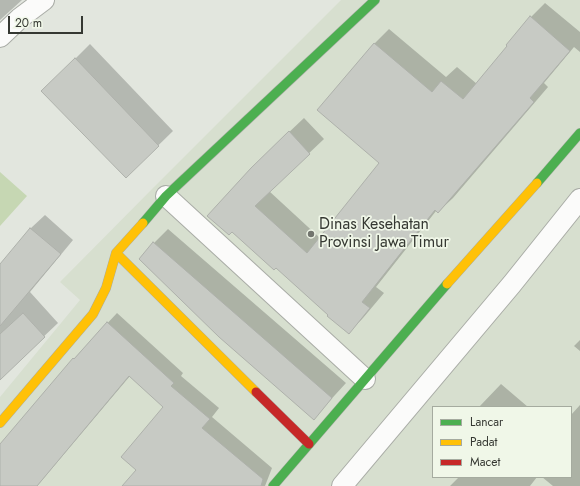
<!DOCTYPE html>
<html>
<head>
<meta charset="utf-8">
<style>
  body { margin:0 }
  #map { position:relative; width:580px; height:486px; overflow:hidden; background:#e2e6de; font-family:Jost,sans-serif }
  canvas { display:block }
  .legend { position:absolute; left:432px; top:406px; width:140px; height:72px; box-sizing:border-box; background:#f0f7e8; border:1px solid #a5ab9f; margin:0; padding:5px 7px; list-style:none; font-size:12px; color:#353832 }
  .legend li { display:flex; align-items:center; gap:8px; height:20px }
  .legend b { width:20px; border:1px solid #a5ab9f }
  .scale { position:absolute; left:8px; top:16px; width:75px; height:18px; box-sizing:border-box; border:2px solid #353832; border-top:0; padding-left:5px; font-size:12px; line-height:14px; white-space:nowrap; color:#353832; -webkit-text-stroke:3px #f0f7e8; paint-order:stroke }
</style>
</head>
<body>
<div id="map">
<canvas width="580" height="486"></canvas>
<ul class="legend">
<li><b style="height:5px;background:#4caf50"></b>Lancar</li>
<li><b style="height:5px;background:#ffc107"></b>Padat</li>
<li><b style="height:5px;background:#c62828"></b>Macet</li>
</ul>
<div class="scale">20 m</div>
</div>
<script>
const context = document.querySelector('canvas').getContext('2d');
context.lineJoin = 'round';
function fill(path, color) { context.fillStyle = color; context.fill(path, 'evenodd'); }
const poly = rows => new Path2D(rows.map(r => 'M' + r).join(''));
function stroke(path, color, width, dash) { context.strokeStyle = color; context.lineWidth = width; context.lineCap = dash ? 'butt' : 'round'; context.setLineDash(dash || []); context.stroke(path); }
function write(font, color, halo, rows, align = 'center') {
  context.font = font + ' Jost,sans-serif'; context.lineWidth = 3.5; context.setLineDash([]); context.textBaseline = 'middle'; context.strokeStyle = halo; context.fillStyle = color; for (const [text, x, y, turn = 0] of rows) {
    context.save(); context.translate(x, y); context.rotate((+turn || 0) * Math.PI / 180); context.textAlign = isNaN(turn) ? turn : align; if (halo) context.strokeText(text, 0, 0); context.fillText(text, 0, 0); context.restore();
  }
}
const built = poly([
  [341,0,580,0,580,486,0,486,0,397,80,300,60,282,154,187],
  [433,407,571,407,571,477,433,477]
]);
const green = poly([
  [0,172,27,196,0,226]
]);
const shadow = poly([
  [0,0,22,0,0,20],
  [545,3,580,32,580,52,574,47,544,83,548,87,453,198,438,212,436,211,376,287,384,293,363,318,349,332,276,266,232,231,267,153,304,118,324,139,269,191,320,238,380,163,319,110,375,43,389,29,446,77,457,67,477,84,531,17],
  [90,44,173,131,126,177,43,91],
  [45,215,73,240,30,292,58,323,0,378,0,266,31,228],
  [168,229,346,383,314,418,154,243],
  [117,313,183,373,181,376,219,408,212,417,272,468,265,486,123,486,138,469,164,407,130,376,37,486,0,486,0,446,74,359],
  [580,340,580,351,574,346],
  [501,384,528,407,479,407],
  [580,405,580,486,553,486,542,477,571,477,571,415],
  [459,477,537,477,530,486,450,486]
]);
const building = poly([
  [530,16,570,51,530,98,534,102,438,213,435,210,362,302,370,308,349,334,327,316,328,315,276,268,274,270,232,232,229,235,207,216,251,168,289,131,310,154,255,206,307,253,379,163,317,110,374,43,432,92,441,81,463,99,507,46,506,45,530,16],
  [75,58,159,146,126,178,41,91,75,58],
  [30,228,61,254,0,326,0,264,30,228],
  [153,242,332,398,314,420,219,337,139,259,153,242],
  [23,313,45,337,0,380,0,334,23,313],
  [107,322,174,383,171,386,210,419,202,428,263,479,261,486,122,486,136,470,121,457,163,407,129,376,37,486,0,486,0,444,73,358,74,359,107,322]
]);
const street = poly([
  [0,37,20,18,44,0],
  [166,196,365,379],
  [342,486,512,284,580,199]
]);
const fast = poly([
  [537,183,580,133],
  [143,223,166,196,375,0],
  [273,486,447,284]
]);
const slow = poly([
  [116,253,256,392],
  [447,284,537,183],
  [0,423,93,314,106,288,116,253,143,223]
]);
const jam = poly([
  [256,392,309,444]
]);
const markers = [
  [311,234,4,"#72756e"]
];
const poiNames = [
  ["Dinas Kesehatan",319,225],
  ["Provinsi Jawa Timur",319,243]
];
fill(built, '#d7dfcf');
fill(green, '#c6d7b3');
fill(shadow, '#0003');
fill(building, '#c7cac4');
stroke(building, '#aeb1ab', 1);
stroke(street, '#a9aca6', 22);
stroke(fast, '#a9aca6', 10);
stroke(slow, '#a9aca6', 10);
stroke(jam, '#a9aca6', 10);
stroke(street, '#fbfbfa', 20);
stroke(fast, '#4caf50', 9);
stroke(slow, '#ffc107', 9);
stroke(jam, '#c62828', 9);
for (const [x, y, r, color] of markers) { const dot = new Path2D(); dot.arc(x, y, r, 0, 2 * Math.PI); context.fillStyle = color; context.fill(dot); stroke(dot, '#f0f7e8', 1.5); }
write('16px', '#353832', '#f0f7e8', poiNames, 'left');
</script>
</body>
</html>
